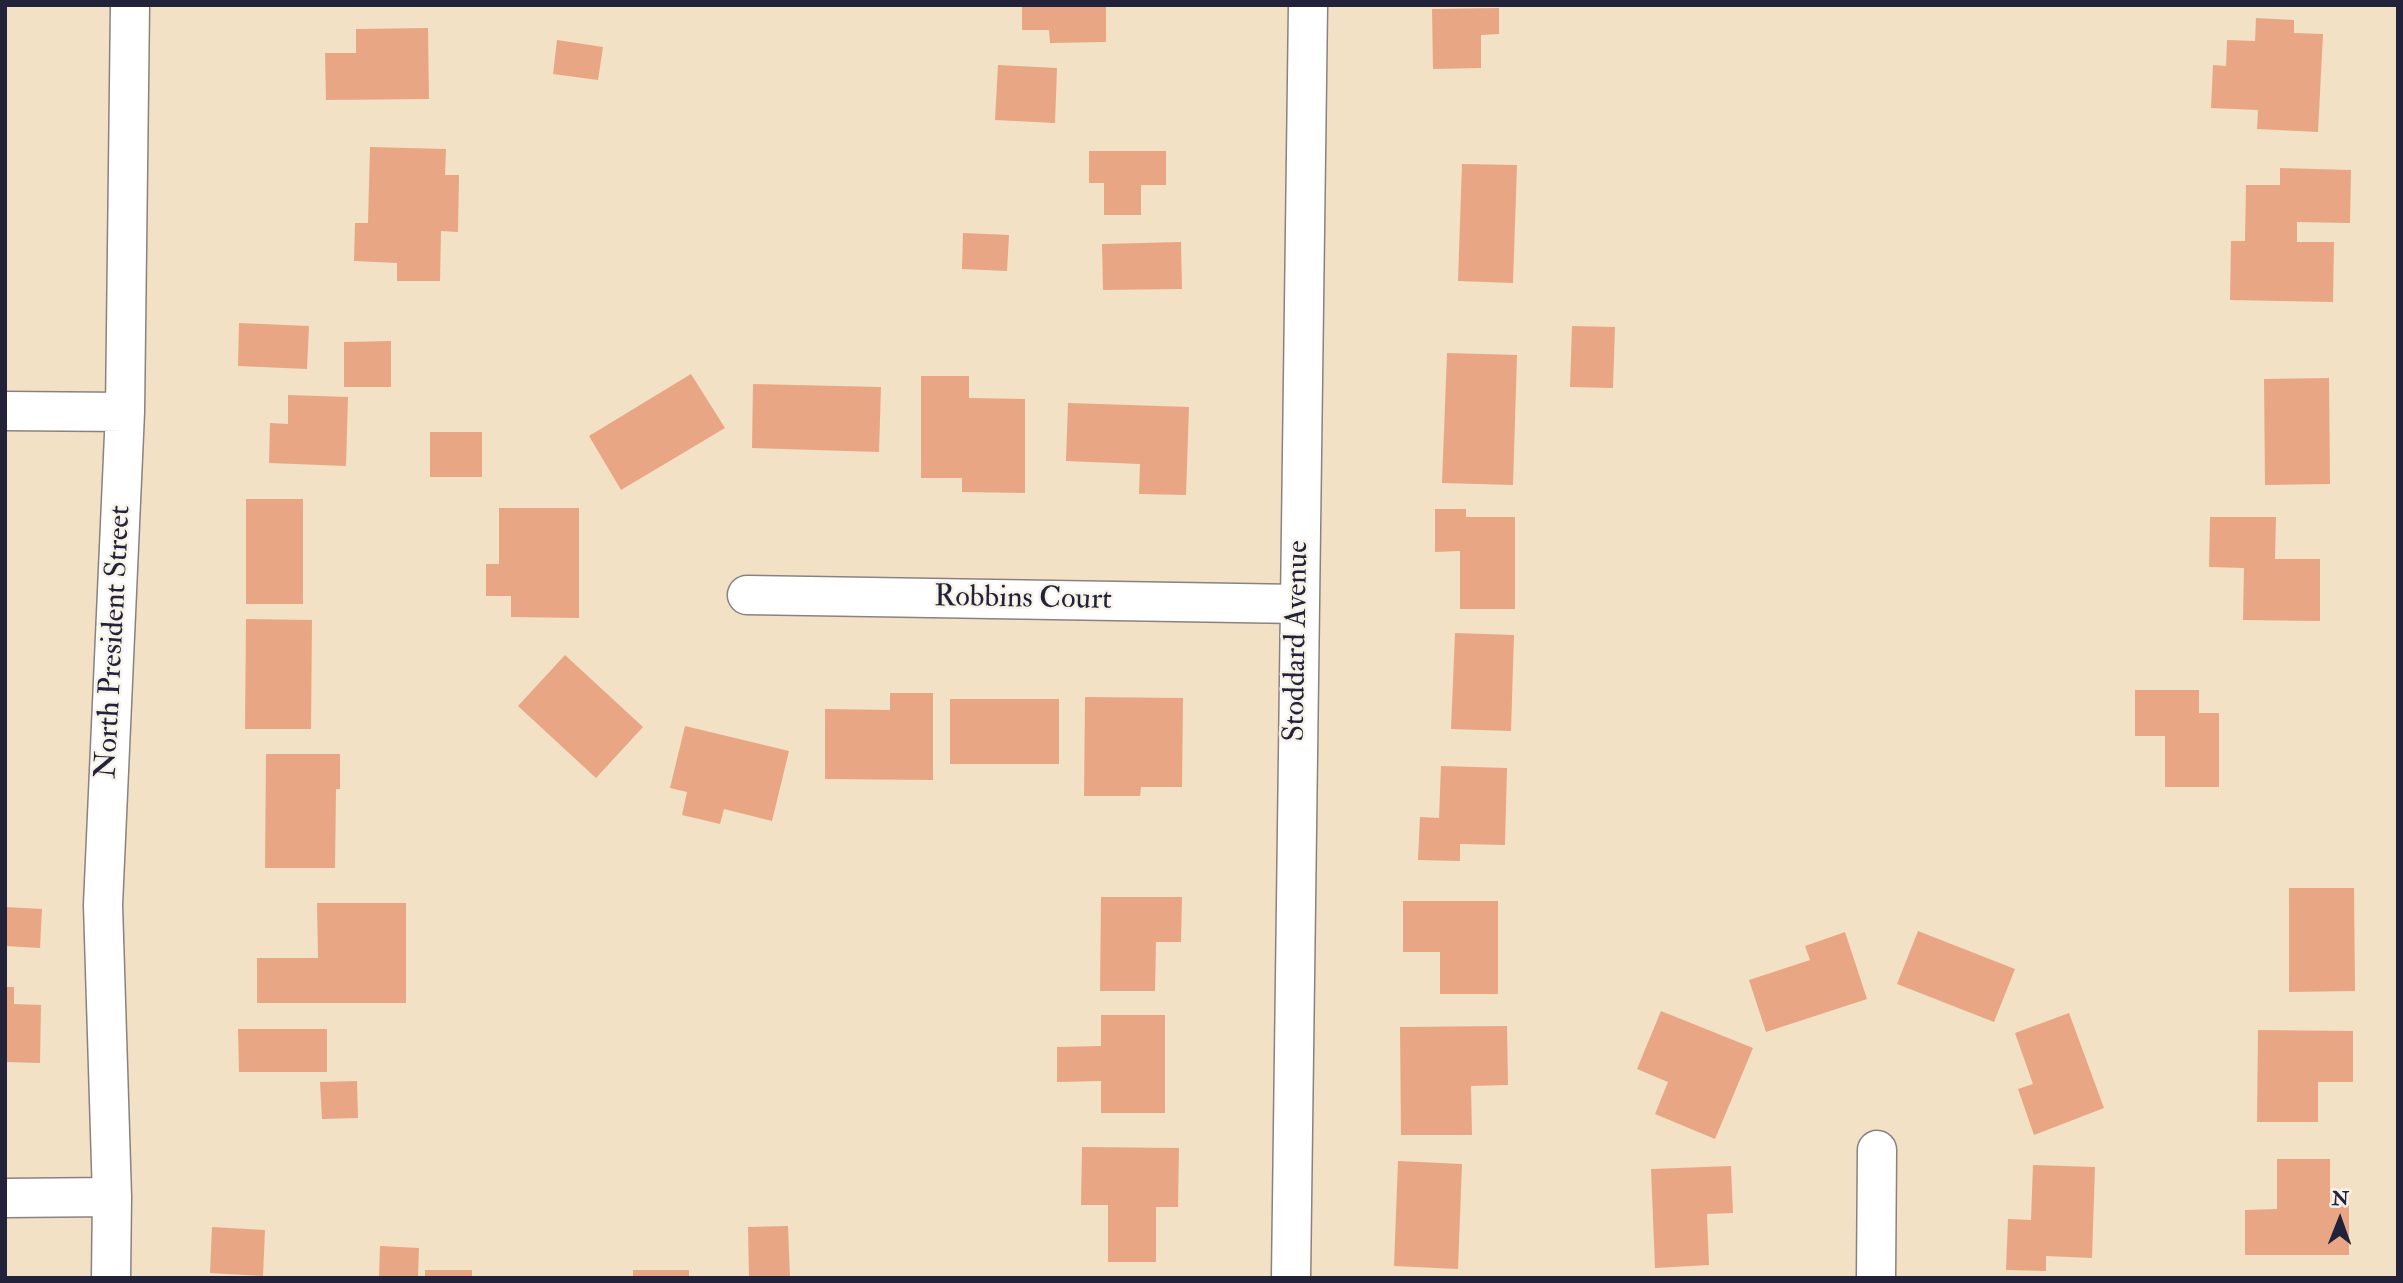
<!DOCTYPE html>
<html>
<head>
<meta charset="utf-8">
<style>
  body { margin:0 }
  #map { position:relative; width:2403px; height:1283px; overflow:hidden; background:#f2e1c4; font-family:"IM FELL Double Pica",serif }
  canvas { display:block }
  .frame { position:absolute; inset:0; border:7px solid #22223b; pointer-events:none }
  .north { position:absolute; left:2305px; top:1185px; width:70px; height:70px; -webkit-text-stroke:5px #f7f3e8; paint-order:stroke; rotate:1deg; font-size:19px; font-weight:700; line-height:28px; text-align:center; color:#22223b }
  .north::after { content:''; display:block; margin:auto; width:24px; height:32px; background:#22223b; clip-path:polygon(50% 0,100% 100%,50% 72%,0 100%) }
</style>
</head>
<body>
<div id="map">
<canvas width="2403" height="1283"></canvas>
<div class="frame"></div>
<div class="north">N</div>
</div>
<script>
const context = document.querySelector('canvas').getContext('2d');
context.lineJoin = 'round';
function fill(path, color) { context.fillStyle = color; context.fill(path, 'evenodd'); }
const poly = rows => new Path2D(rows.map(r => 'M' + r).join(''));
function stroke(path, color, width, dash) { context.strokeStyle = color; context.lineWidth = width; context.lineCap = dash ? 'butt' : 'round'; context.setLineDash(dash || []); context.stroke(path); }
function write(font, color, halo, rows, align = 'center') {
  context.font = font + ' "IM FELL Double Pica",serif'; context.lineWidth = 5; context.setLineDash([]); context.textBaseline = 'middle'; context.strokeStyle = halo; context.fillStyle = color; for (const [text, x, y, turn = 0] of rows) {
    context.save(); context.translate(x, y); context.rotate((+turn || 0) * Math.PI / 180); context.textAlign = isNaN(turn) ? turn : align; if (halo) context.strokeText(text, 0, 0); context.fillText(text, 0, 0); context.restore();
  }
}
const building = poly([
  [1022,5,1106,5,1106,42,1050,43,1049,30,1022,30],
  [1499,8,1499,34,1481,35,1481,68,1433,69,1432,9],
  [2256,18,2294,20,2294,33,2323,34,2318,132,2257,129,2258,110,2211,108,2213,65,2226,66,2227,40,2255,41],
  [428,28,429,99,326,100,325,53,356,53,356,29],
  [557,40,603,47,598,80,553,74],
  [998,65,1057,68,1055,123,995,120],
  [370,147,446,149,445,175,459,175,458,232,441,231,440,281,397,281,397,263,354,261,355,223,368,223],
  [1089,151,1166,151,1166,185,1141,185,1141,215,1104,215,1104,183,1089,183],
  [1462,164,1517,165,1513,283,1458,281],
  [2280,168,2351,170,2350,223,2297,222,2297,242,2334,242,2333,302,2230,300,2231,241,2245,241,2246,185,2280,185],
  [963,233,1009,235,1007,271,962,269],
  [1181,242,1182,289,1103,290,1102,244],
  [239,323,309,326,307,369,238,366],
  [1572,326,1615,327,1613,388,1570,387],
  [391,341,391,387,344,387,344,342],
  [1447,353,1517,355,1513,485,1442,483],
  [691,374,725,428,621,490,589,436],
  [921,376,969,376,969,398,1025,399,1025,493,962,492,962,478,921,478],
  [2329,378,2330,484,2265,485,2264,379],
  [753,384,881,387,879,452,752,448],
  [288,395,348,397,346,466,269,463,270,423,288,424],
  [1068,403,1189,407,1186,495,1139,494,1140,464,1066,461],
  [430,432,482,432,482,477,430,477],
  [246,499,303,499,303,604,246,604],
  [499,508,579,508,579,618,511,617,511,596,486,596,486,564,499,564],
  [1435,509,1466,509,1466,517,1515,517,1515,609,1460,609,1460,551,1435,552],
  [2210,517,2276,517,2275,559,2320,559,2320,621,2243,620,2244,568,2209,567],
  [246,619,312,620,311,729,245,729],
  [1455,633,1514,635,1511,731,1451,729],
  [565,655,643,727,596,778,518,706],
  [2135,690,2199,690,2199,713,2219,713,2219,787,2165,787,2165,736,2135,736],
  [890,693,933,693,933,780,825,779,825,709,890,710],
  [1085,697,1183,698,1182,787,1141,787,1140,796,1084,796],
  [950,699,1059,699,1059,764,950,764],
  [685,726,789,751,772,821,724,809,720,824,682,815,687,792,670,788],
  [266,754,340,754,340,789,336,789,335,868,265,868],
  [1441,766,1507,768,1505,845,1460,844,1460,861,1418,860,1420,817,1439,818],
  [2289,888,2354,888,2355,991,2289,992],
  [1101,897,1182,897,1181,942,1156,942,1155,991,1100,991],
  [1403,901,1498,901,1498,994,1440,994,1440,952,1403,952],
  [317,903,406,903,406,1003,257,1003,257,958,318,958],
  [5,907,42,909,40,948,5,946],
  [1918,931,2015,969,1994,1022,1897,984],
  [1845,932,1867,999,1766,1032,1749,980,1810,960,1805,946],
  [5,987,14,987,14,1004,41,1005,40,1063,5,1062],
  [1661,1011,1753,1048,1715,1139,1655,1114,1668,1082,1637,1069],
  [2069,1013,2104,1108,2034,1135,2018,1089,2033,1084,2015,1033],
  [1101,1015,1165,1015,1165,1113,1101,1113,1101,1081,1057,1082,1057,1047,1101,1046],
  [1507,1026,1508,1085,1471,1086,1472,1135,1401,1135,1400,1027],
  [238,1029,327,1029,327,1072,239,1072],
  [2258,1030,2353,1031,2353,1082,2318,1082,2318,1122,2257,1122],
  [357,1081,358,1118,322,1119,320,1082],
  [1082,1147,1179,1148,1178,1207,1156,1207,1156,1262,1108,1262,1108,1205,1081,1205],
  [2277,1159,2330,1159,2330,1205,2349,1204,2349,1255,2245,1255,2245,1210,2277,1209],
  [1398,1161,1462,1164,1458,1269,1394,1266],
  [2033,1165,2095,1167,2092,1258,2046,1256,2046,1271,2006,1270,2008,1219,2031,1220],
  [1731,1166,1733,1213,1707,1214,1709,1265,1655,1268,1651,1169],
  [788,1226,790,1278,749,1278,748,1227],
  [212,1227,265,1230,263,1276,210,1273],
  [380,1246,419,1248,418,1278,379,1278],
  [425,1270,472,1270,472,1278,425,1278],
  [633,1270,689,1270,689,1278,633,1278]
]);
const minor = poly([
  [5,411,125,412],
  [747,595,1299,604],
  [5,1198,112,1197],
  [111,1278,112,1197,103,905,125,412,130,5],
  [1291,1278,1308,5],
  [1876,1278,1877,1150]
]);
const streetNames = [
  ["Robbins Court",1023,600,1],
  ["Stoddard Avenue",1298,641,-89],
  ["North President Street",115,642,-87]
];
fill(building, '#e9a685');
stroke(minor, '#8a8280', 41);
stroke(minor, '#fff', 38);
write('30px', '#22223b', '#f7f3e8', streetNames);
</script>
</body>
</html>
